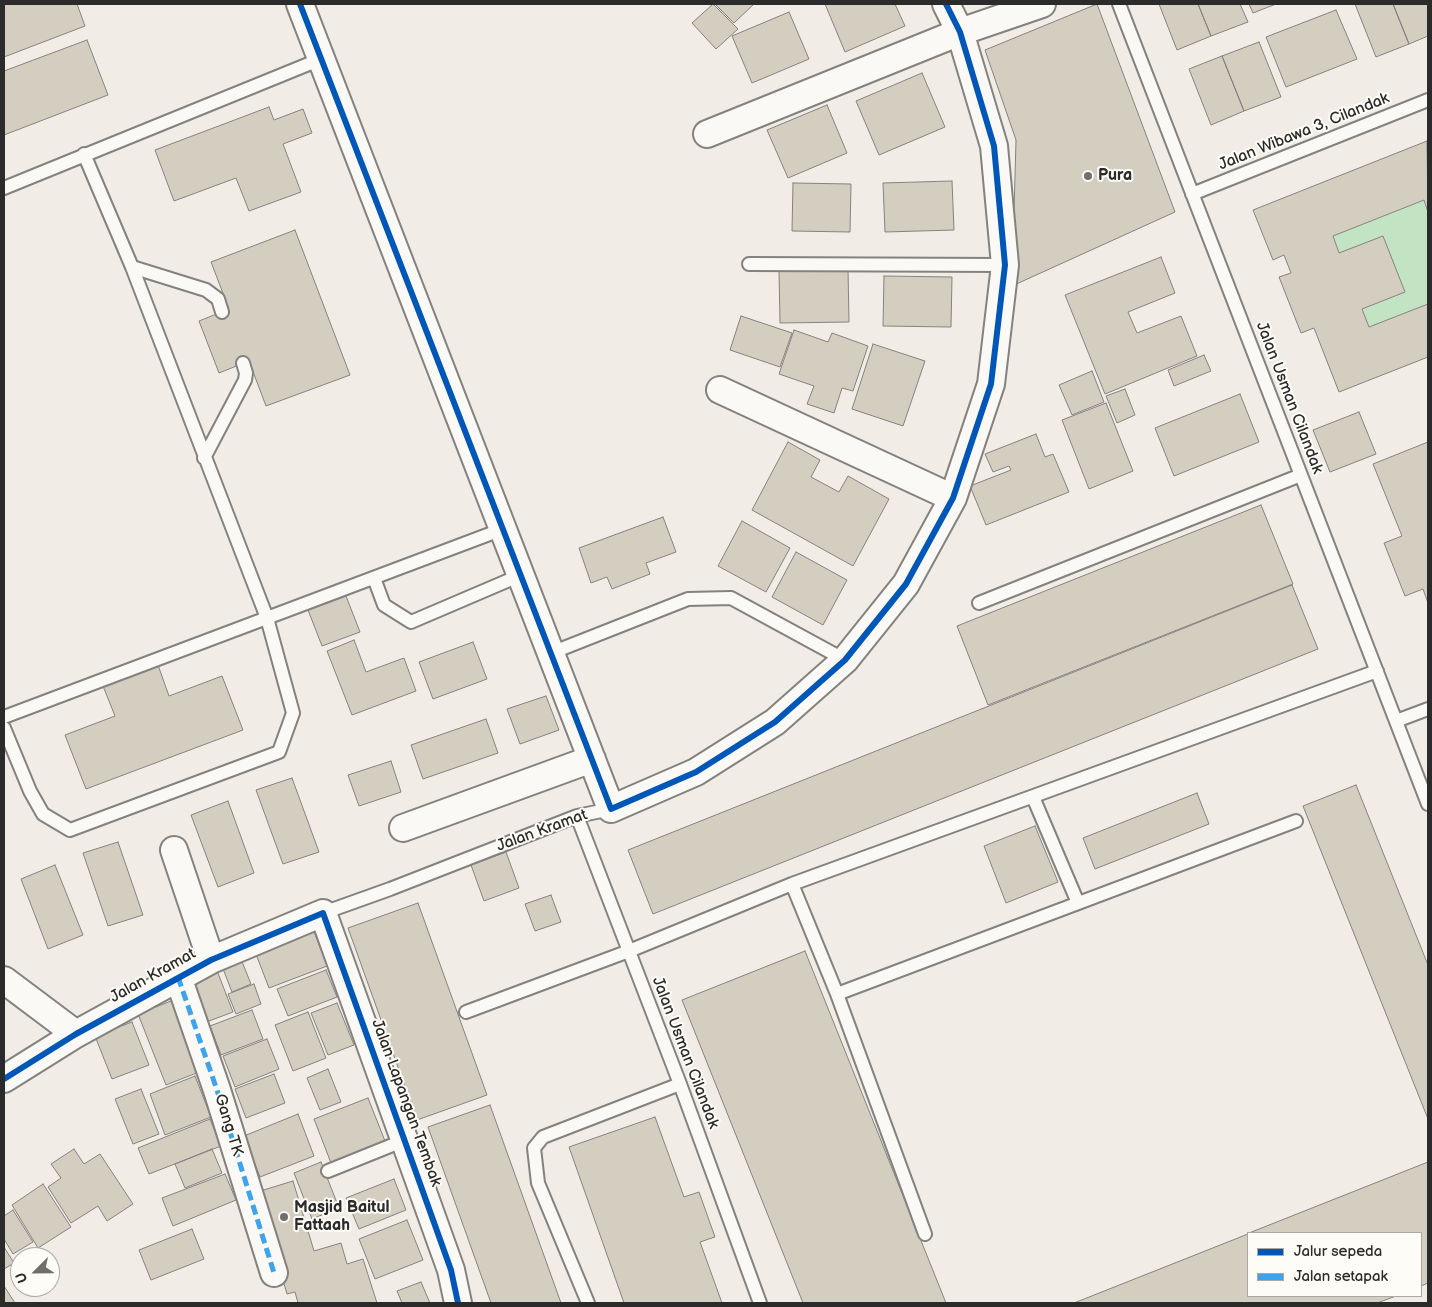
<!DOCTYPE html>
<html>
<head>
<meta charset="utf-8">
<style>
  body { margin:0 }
  #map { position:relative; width:1432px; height:1307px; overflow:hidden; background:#f1ede6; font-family:"Balsamiq Sans",sans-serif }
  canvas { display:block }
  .frame { position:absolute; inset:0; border:5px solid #2b2b2b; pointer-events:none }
  .legend { position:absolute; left:1247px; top:1232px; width:175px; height:65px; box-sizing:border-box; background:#fdfcf7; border:1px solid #a9a8a5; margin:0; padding:6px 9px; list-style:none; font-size:15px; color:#2b2b2b }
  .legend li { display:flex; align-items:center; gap:10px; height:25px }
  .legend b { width:25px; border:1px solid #a9a8a5 }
  .north { position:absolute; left:10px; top:1247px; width:50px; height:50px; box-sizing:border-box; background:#fdfcf7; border:1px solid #a9a8a5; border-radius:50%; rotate:247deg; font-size:14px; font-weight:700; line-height:20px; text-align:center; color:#2b2b2b }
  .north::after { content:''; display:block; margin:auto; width:18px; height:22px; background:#706f6c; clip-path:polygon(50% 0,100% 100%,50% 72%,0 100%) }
</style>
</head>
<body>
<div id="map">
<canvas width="1432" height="1307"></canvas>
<div class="frame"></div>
<ul class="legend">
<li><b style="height:6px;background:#0057b8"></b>Jalur sepeda</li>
<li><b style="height:6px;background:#3ea3eb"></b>Jalan setapak</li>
</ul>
<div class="north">U</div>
</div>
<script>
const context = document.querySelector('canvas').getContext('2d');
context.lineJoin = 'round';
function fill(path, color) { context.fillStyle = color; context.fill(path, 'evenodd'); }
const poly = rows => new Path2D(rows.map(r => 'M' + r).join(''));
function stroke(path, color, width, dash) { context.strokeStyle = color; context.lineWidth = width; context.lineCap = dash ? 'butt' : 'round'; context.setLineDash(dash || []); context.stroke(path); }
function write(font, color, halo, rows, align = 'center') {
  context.font = font + ' "Balsamiq Sans",sans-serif'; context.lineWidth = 4; context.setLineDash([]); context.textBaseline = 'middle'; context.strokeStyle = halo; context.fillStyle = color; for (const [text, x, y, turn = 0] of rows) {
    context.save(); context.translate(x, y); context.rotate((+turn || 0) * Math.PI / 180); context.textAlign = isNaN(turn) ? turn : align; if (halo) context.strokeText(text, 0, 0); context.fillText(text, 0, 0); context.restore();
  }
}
const green = poly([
  [1424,200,1428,212,1428,304,1369,327,1362,309,1404,292,1339,253,1333,236]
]);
const building = poly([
  [4,4,77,4,85,26,4,57,4,4],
  [713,4,738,29,716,49,692,23,713,4],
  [715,4,754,4,734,23,715,4],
  [825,4,895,4,905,26,845,52,825,4],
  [1097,4,1175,212,1012,286,1016,140,985,50,1097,4],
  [1159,4,1198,4,1211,36,1177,50,1159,4],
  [1198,4,1240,4,1248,22,1211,36,1198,4],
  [1249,4,1276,4,1253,13,1249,4],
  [1355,4,1393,4,1409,44,1376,57,1355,4],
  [1393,4,1428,4,1428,36,1409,44,1393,4],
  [1336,10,1357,59,1286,87,1266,37,1336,10],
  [789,12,809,59,752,83,732,36,789,12],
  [87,40,108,95,4,135,4,71,87,40],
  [1259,42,1281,97,1244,111,1222,56,1259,42],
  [1222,56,1244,111,1211,125,1189,69,1222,56],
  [922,73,945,127,879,155,856,101,922,73],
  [827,105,847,153,788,178,767,130,827,105],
  [269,107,274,120,303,109,312,133,283,144,301,192,249,211,236,178,174,201,155,150,269,107],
  [1427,141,1428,212,1424,200,1333,236,1339,253,1383,236,1405,292,1362,309,1369,327,1428,304,1428,357,1339,392,1314,328,1301,333,1279,277,1291,273,1284,255,1273,260,1253,210,1427,141],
  [952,181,954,230,885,232,883,183,952,181],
  [793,183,851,184,850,232,792,231,793,183],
  [295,230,350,375,266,406,249,361,219,373,199,321,229,309,211,262,295,230],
  [1161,257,1175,293,1128,312,1137,333,1181,316,1197,356,1105,394,1065,295,1161,257],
  [848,268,849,322,780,323,779,270,848,268],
  [884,276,952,277,951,327,883,326,884,276],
  [741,316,792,333,780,367,730,350,741,316],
  [794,330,828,342,832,333,868,346,853,391,842,388,834,413,807,404,814,386,779,374,794,330],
  [873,344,925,361,903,426,852,409,873,344],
  [1204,355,1211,371,1174,386,1168,370,1204,355],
  [1092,371,1104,402,1072,415,1059,385,1092,371],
  [1125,389,1135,415,1117,423,1106,396,1125,389],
  [1240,394,1259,442,1174,476,1155,428,1240,394],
  [1106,403,1133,471,1089,489,1062,420,1106,403],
  [1359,412,1376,454,1330,472,1313,430,1359,412],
  [1036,434,1045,457,1053,454,1069,492,986,525,970,486,1011,470,1009,466,993,472,985,454,1036,434],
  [788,442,820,460,811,477,839,492,848,476,889,499,853,566,752,510,788,442],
  [1428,442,1428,603,1423,589,1405,596,1384,543,1402,536,1373,464,1428,442],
  [1261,505,1293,584,988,705,957,626,1261,505],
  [663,517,676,552,646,563,650,574,612,589,607,577,591,583,579,548,663,517],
  [742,521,790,548,766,592,718,566,742,521],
  [796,552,847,580,823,625,772,597,796,552],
  [1292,585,1318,649,653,914,628,850,1292,585],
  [346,596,360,632,322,646,308,610,346,596],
  [354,640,366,672,404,658,416,691,352,715,327,651,354,640],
  [473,642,487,679,433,699,419,662,473,642],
  [158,665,169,696,222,676,243,730,86,789,65,735,115,716,103,686,158,665],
  [546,696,559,730,520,744,507,709,546,696],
  [486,719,498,753,423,779,411,745,486,719],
  [391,761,401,792,359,806,348,775,391,761],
  [292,778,319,852,283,864,256,790,292,778],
  [1356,785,1428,965,1428,1119,1303,806,1356,785],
  [1197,793,1209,824,1095,869,1083,838,1197,793],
  [228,801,254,873,218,887,191,815,228,801],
  [1035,826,1058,882,1006,903,984,846,1035,826],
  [118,842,143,915,108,926,83,853,118,842],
  [506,852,519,888,484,901,471,865,506,852],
  [55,865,83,935,48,949,21,879,55,865],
  [551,895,561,922,535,931,525,904,551,895],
  [418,903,487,1095,417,1120,348,928,418,903],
  [312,926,327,966,269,988,254,949,312,926],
  [805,951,946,1303,803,1303,682,1000,805,951],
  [239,954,251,984,232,992,220,961,239,954],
  [216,968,233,1012,201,1024,184,980,216,968],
  [326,970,337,997,288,1016,277,989,326,970],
  [254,984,261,1004,236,1014,228,994,254,984],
  [176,999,204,1070,166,1085,138,1014,176,999],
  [337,1003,354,1045,328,1055,311,1013,337,1003],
  [252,1010,263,1039,221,1055,210,1026,252,1010],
  [308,1012,326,1058,293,1071,275,1025,308,1012],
  [132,1022,149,1065,112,1079,95,1036,132,1022],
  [267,1039,279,1069,235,1087,223,1056,267,1039],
  [328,1069,341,1102,320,1110,307,1078,328,1069],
  [274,1074,285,1103,246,1118,235,1089,274,1074],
  [195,1076,211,1117,165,1135,150,1094,195,1076],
  [141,1089,159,1134,133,1144,115,1099,141,1089],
  [368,1098,385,1141,331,1163,314,1119,368,1098],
  [490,1105,561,1303,491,1303,428,1127,490,1105],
  [298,1114,314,1156,260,1177,244,1136,298,1114],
  [655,1117,684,1197,699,1192,715,1237,700,1242,722,1303,624,1303,569,1147,655,1117],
  [210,1119,221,1146,149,1174,138,1148,210,1119],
  [74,1149,84,1164,100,1154,133,1204,107,1221,98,1206,71,1223,48,1187,61,1178,51,1164,74,1149],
  [212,1149,222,1173,185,1188,175,1164,212,1149],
  [321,1162,339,1208,312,1219,294,1173,321,1162],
  [1428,1162,1428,1283,1421,1286,1421,1233,1249,1233,1428,1162],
  [225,1174,236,1200,173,1226,162,1198,225,1174],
  [394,1179,406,1210,359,1229,346,1198,394,1179],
  [293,1181,314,1251,341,1243,347,1264,363,1259,377,1303,298,1303,295,1292,287,1294,257,1192,293,1181],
  [43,1184,71,1227,38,1248,12,1205,43,1184],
  [13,1210,33,1242,13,1254,4,1239,4,1216,13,1210],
  [407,1220,423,1260,375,1279,359,1239,407,1220],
  [192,1229,204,1259,151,1280,139,1250,192,1229],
  [1248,1234,1248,1296,1396,1296,1377,1303,1074,1303,1248,1234],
  [4,1247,14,1263,4,1269,4,1247],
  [421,1282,430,1303,402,1303,397,1291,421,1282],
  [4,1286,15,1303,4,1303,4,1286]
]);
const service = poly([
  [1119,4,1428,804],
  [4,188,321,59],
  [1192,194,1428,100],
  [749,264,1005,265],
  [132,267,206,290,218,299,222,312],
  [204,458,245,380,246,373,243,363],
  [374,578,384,605,411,622,521,575],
  [979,603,1301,475],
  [551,653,688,599,731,598,845,660],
  [4,717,503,529],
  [1396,721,1428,709],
  [4,728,30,791,43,814,70,830,279,752,293,713,267,618,132,267,84,154],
  [1033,797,1078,903],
  [577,816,680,1084,760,1303],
  [792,884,837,994,925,1234],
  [323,913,390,889,577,816,611,809],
  [837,994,1296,821],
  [466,1012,629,951,792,884,1377,671],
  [328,1171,405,1140],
  [588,1303,538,1183,534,1148,543,1137,680,1084]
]);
const minor = poly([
  [300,4,611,809,696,772,775,722,845,660,906,584,953,498,991,384,1005,265,994,146,960,32,946,4],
  [707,134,960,32,1042,4],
  [720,390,953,498],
  [403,828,592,759],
  [174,850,211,960],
  [178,977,217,1090,274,1273],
  [4,980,76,1034],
  [4,1079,76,1034,211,960,323,913,451,1270,458,1303]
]);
const quiet = poly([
  [178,977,217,1090,274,1273]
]);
const cycleway = poly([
  [300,4,611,809,696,772,775,722,845,660,906,584,953,498,991,384,1005,265,994,146,960,32,946,4],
  [4,1079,76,1034,211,960,323,913,451,1270,458,1303]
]);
const markers = [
  [1088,176,5,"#706f6c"],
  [284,1217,5,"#706f6c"]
];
const streetNames = [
  ["Jalan Wibawa 3, Cilandak",1304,132,-22],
  ["Jalan Usman Cilandak",1289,398,69],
  ["Jalan Kramat",542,831,-20],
  ["Jalan Kramat",153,976,-29],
  ["Jalan Usman Cilandak",685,1053,69],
  ["Jalan Lapangan Tembak",406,1103,70],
  ["Gang TK",228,1125,73]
];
const poiNames = [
  ["Pura",1098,176],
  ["Masjid Baitul",294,1208],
  ["Fattaah",294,1226]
];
fill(green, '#c3e4c3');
fill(building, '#d4cec1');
stroke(building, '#84827f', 1);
stroke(service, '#84827f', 16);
stroke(minor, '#84827f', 30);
stroke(service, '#faf9f6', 12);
stroke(minor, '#faf9f6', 26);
stroke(quiet, '#3ea3eb', 5, [10, 5]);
stroke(cycleway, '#0057b8', 6);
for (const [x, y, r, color] of markers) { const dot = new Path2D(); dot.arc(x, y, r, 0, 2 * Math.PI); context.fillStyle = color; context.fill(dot); stroke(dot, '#fdfcf7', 2); }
write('16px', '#2b2b2b', '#fdfcf7', streetNames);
write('bold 16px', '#2b2b2b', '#fdfcf7', poiNames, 'left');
</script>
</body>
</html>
